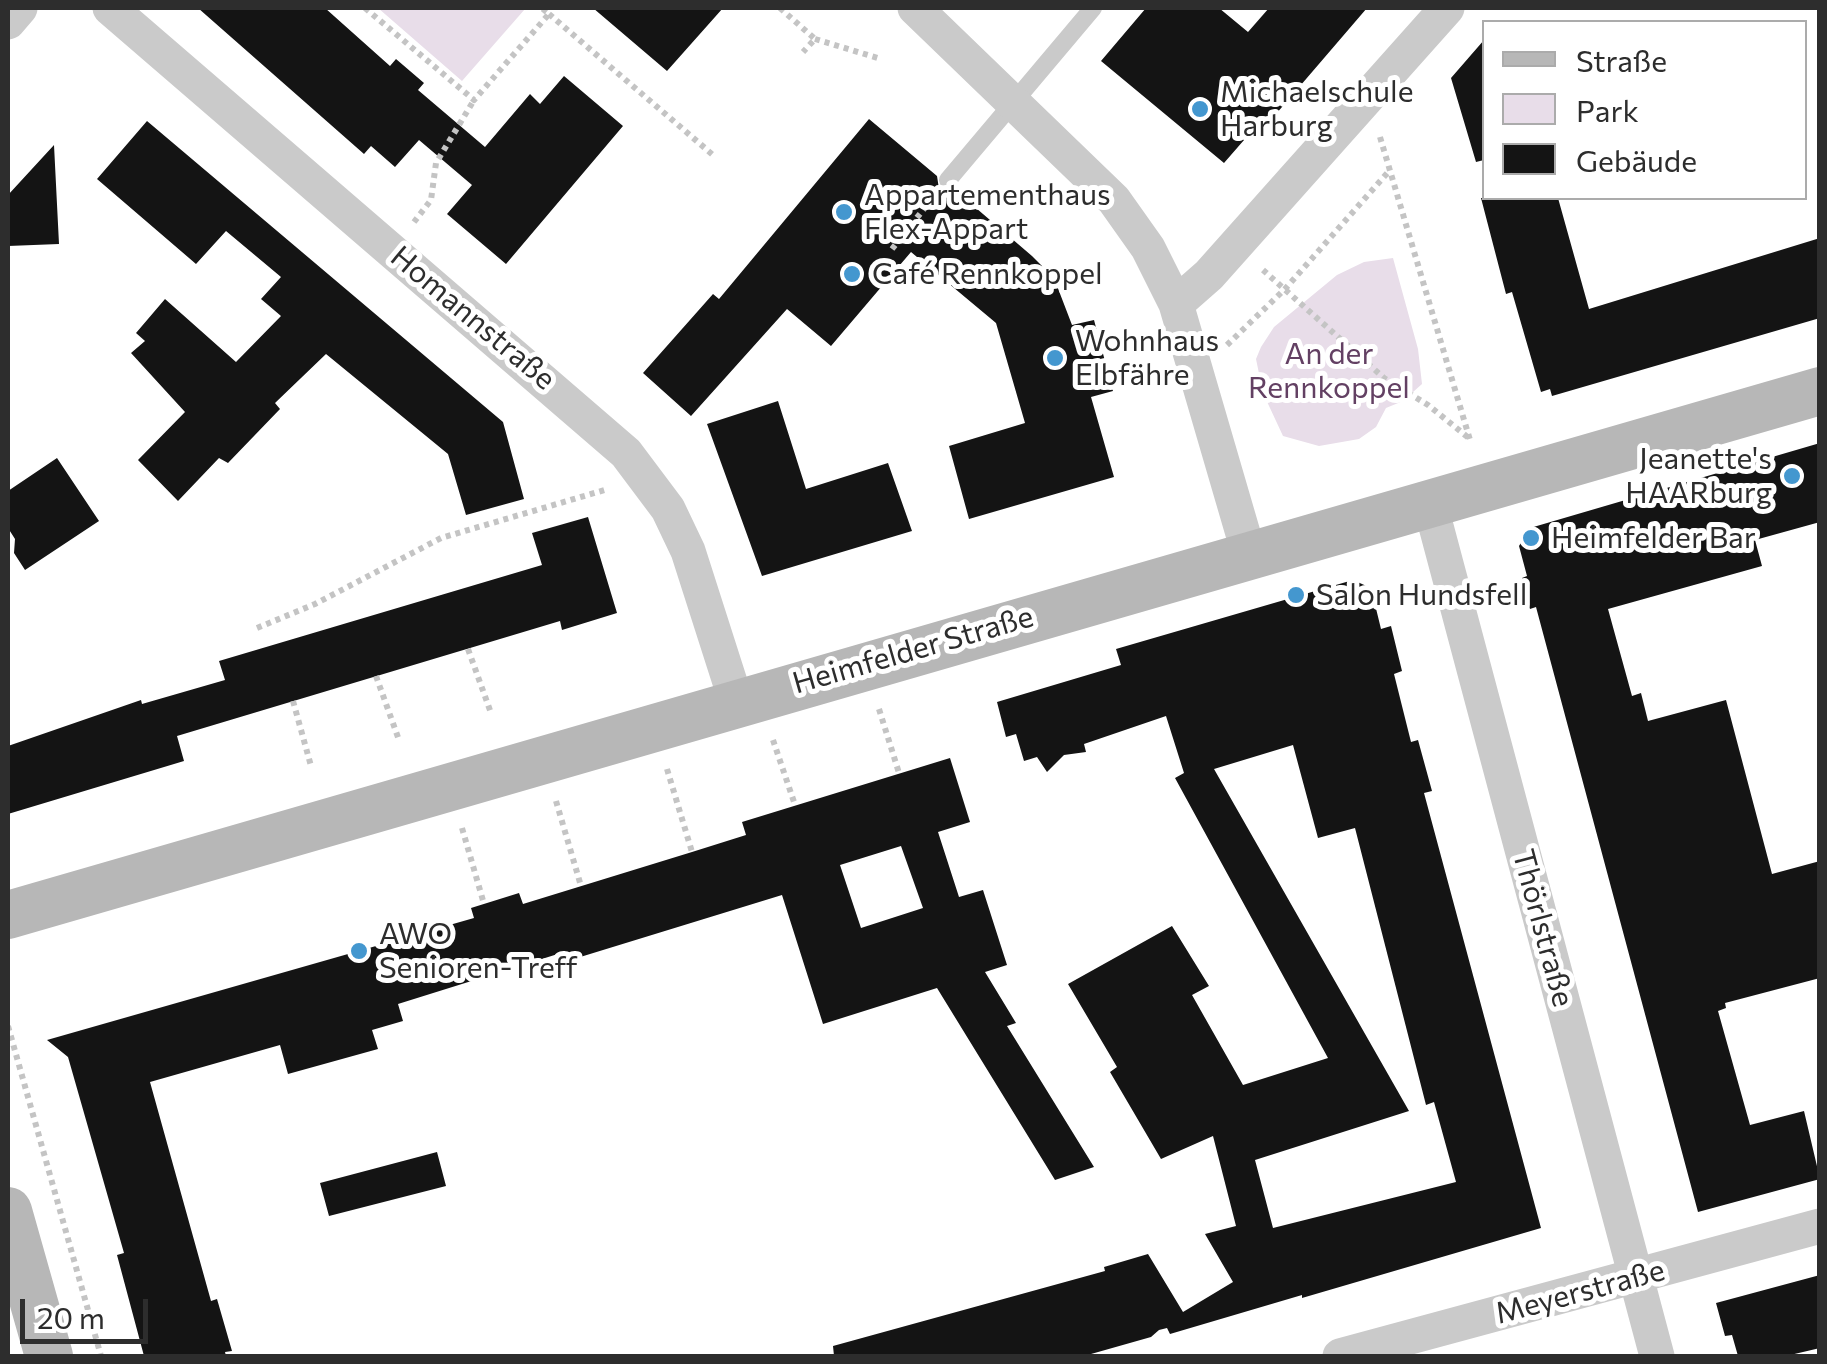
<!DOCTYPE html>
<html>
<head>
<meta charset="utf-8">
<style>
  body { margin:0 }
  #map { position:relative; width:1827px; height:1364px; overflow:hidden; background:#fff; font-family:Commissioner,sans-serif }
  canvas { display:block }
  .frame { position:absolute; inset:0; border:10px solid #2d2d2d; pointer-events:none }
  .legend { position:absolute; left:1482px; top:20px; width:325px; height:180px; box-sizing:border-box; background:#fff; border:2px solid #ababab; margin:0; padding:12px 18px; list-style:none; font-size:30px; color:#2d2d2d }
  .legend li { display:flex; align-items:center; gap:20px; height:50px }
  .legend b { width:50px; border:2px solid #ababab }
  .scale { position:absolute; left:20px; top:1299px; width:128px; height:45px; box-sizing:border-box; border:5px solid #2d2d2d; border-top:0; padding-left:12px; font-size:30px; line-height:35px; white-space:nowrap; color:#2d2d2d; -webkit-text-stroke:8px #fff; paint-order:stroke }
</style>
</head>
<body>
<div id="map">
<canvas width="1827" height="1364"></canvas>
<div class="frame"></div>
<ul class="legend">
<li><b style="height:12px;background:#b7b7b7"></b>Straße</li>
<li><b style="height:28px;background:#e8dde9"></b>Park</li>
<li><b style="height:28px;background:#141414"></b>Gebäude</li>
</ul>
<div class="scale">20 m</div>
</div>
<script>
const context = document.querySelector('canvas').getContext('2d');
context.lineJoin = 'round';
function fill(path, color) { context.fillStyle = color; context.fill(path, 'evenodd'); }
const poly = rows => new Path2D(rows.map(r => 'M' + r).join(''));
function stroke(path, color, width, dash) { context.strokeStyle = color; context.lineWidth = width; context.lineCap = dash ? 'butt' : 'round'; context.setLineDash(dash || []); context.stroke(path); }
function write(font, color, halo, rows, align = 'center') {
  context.font = font + ' Commissioner,sans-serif'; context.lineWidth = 10; context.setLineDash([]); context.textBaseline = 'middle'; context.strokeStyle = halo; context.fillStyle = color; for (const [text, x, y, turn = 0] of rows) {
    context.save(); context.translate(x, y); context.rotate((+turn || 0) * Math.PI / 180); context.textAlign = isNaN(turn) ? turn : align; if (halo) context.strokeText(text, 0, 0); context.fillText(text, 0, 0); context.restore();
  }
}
const green = poly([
  [378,8,524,8,525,9,462,81],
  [1393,258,1418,349,1422,384,1403,401,1386,408,1376,427,1359,439,1319,446,1283,436,1263,393,1256,359,1261,347,1274,327,1337,275,1364,262]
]);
const building = poly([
  [198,8,325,8,390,66,396,59,424,83,418,90,485,147,530,94,540,104,564,76,623,126,506,264,447,214,472,185,419,140,395,167,371,146,364,154],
  [593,8,723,8,667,71],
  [1146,8,1219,8,1248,32,1269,8,1367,8,1276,114,1254,135,1251,132,1224,163,1101,61],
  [1484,40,1484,160,1476,162,1451,78],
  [869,119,937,176,939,189,955,190,1032,256,1054,278,1072,325,1094,320,1113,391,1091,397,1114,477,969,519,949,446,1025,423,996,323,911,252,831,346,787,309,691,416,643,373,713,294,719,299],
  [147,121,503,422,524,499,466,515,448,454,326,354,275,403,280,409,228,463,219,458,178,501,138,460,185,412,131,353,145,341,136,333,165,299,236,362,281,316,261,299,281,277,226,231,196,264,97,179],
  [54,145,59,244,8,246,8,195],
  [1481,198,1558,198,1589,309,1820,238,1820,318,1552,396,1550,389,1541,392,1512,292,1506,294],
  [778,401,806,489,888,463,912,531,762,576,707,424],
  [1820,443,1820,522,1755,540,1762,566,1608,609,1632,696,1641,693,1648,721,1726,700,1772,874,1820,861,1820,978,1725,1003,1726,1008,1718,1011,1750,1125,1804,1111,1820,1179,1698,1212,1536,607,1530,609,1522,578,1527,576,1519,546,1530,528],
  [57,458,99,521,25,570,14,553,15,539,8,528,8,491],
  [588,517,617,613,562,630,560,621,177,736,184,761,8,814,8,746,141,700,142,704,225,680,219,661,542,565,532,533],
  [1353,580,1371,588,1381,629,1391,626,1402,671,1394,674,1411,742,1418,740,1432,791,1424,793,1541,1228,1302,1298,1302,1295,1170,1334,1167,1328,1159,1330,1151,1337,1084,1356,834,1356,833,1346,1105,1271,1104,1267,1148,1254,1183,1312,1233,1282,1205,1234,1236,1226,1213,1136,1161,1159,1110,1072,1117,1067,1068,984,1172,926,1209,986,1192,995,1243,1085,1328,1058,1175,778,1184,773,1166,716,1084,744,1086,752,1064,755,1047,772,1037,757,1024,761,1016,734,1006,737,997,702,1121,665,1116,649],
  [1293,745,1318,838,1355,828,1426,1105,1434,1102,1456,1182,1273,1228,1255,1160,1409,1111,1214,769],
  [950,758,970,822,938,832,959,897,983,890,1007,965,985,972,1016,1023,1007,1026,1094,1167,1055,1180,937,988,823,1024,782,895,564,962,561,953,398,1004,403,1021,372,1030,378,1049,288,1074,280,1045,150,1082,211,1301,217,1299,232,1351,225,1352,226,1356,144,1356,117,1255,124,1253,68,1057,47,1040,474,918,471,908,519,893,523,904,692,852,746,835,742,822],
  [901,846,923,908,861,928,840,865],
  [437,1152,446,1186,329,1216,320,1183],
  [1820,1275,1820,1348,1786,1356,1738,1356,1732,1335,1725,1336,1716,1303]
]);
const path = poly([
  [365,8,474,100,549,14,542,8],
  [780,8,815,39,803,52],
  [549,14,713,155],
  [815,39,881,59],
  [1380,137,1470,440],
  [414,222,431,200,436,163,474,100],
  [892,249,931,200],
  [1263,270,1384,378,1428,405,1470,439],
  [1227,345,1285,289,1389,171],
  [257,628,315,604,441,538,608,489],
  [468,649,491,713],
  [376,676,399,740],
  [293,701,311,766],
  [879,709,899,773],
  [773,740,795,805],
  [667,769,692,852],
  [556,801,581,886],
  [462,828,484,904],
  [8,1026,101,1356]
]);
const lane = poly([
  [948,180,1093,8]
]);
const street = poly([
  [110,8,626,453,668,509,688,551,736,701],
  [915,8,1114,200,1148,248,1176,304,1249,554],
  [8,22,20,8],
  [1176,304,1209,275,1447,8],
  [1429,500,1657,1356],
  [1340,1356,1820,1226]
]);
const secondary = poly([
  [8,915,1820,391],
  [8,1211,49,1356]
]);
const markers = [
  [1200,109,10,"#4497cf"],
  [844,212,10,"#4497cf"],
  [852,274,10,"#4497cf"],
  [1055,358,10,"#4497cf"],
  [1792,476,10,"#4497cf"],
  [1531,538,10,"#4497cf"],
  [1296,595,10,"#4497cf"],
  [359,951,10,"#4497cf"]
];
const poiNames = [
  ["Michaelschule",1220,92],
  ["Harburg",1220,126],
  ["Appartementhaus",864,195],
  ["Flex-Appart",864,229],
  ["Café Rennkoppel",872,274],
  ["Wohnhaus",1075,341],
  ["Elbfähre",1075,375],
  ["Jeanette's",1772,459,"right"],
  ["HAARburg",1772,493,"right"],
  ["Heimfelder Bar",1551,538],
  ["Salon Hundsfell",1316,595],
  ["AWO",379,934],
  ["Senioren-Treff",379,968]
];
const streetNames = [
  ["Homannstraße",473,318,40],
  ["Heimfelder Straße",913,650,-16],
  ["Thörlstraße",1543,928,75],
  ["Meyerstraße",1580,1292,-15]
];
const parkNames = [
  ["An der",1329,354],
  ["Rennkoppel",1329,388]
];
fill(green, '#e8dde9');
fill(building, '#141414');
stroke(path, '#c4c4c4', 6, [5, 5]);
stroke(lane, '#cacaca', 18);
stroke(street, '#cacaca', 35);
stroke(secondary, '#b7b7b7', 48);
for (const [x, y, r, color] of markers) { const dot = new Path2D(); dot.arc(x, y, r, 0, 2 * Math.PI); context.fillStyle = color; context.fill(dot); stroke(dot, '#fff', 4); }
write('30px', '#2d2d2d', '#fff', poiNames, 'left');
write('30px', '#2d2d2d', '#fff', streetNames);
write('30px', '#634063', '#fff', parkNames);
</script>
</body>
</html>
